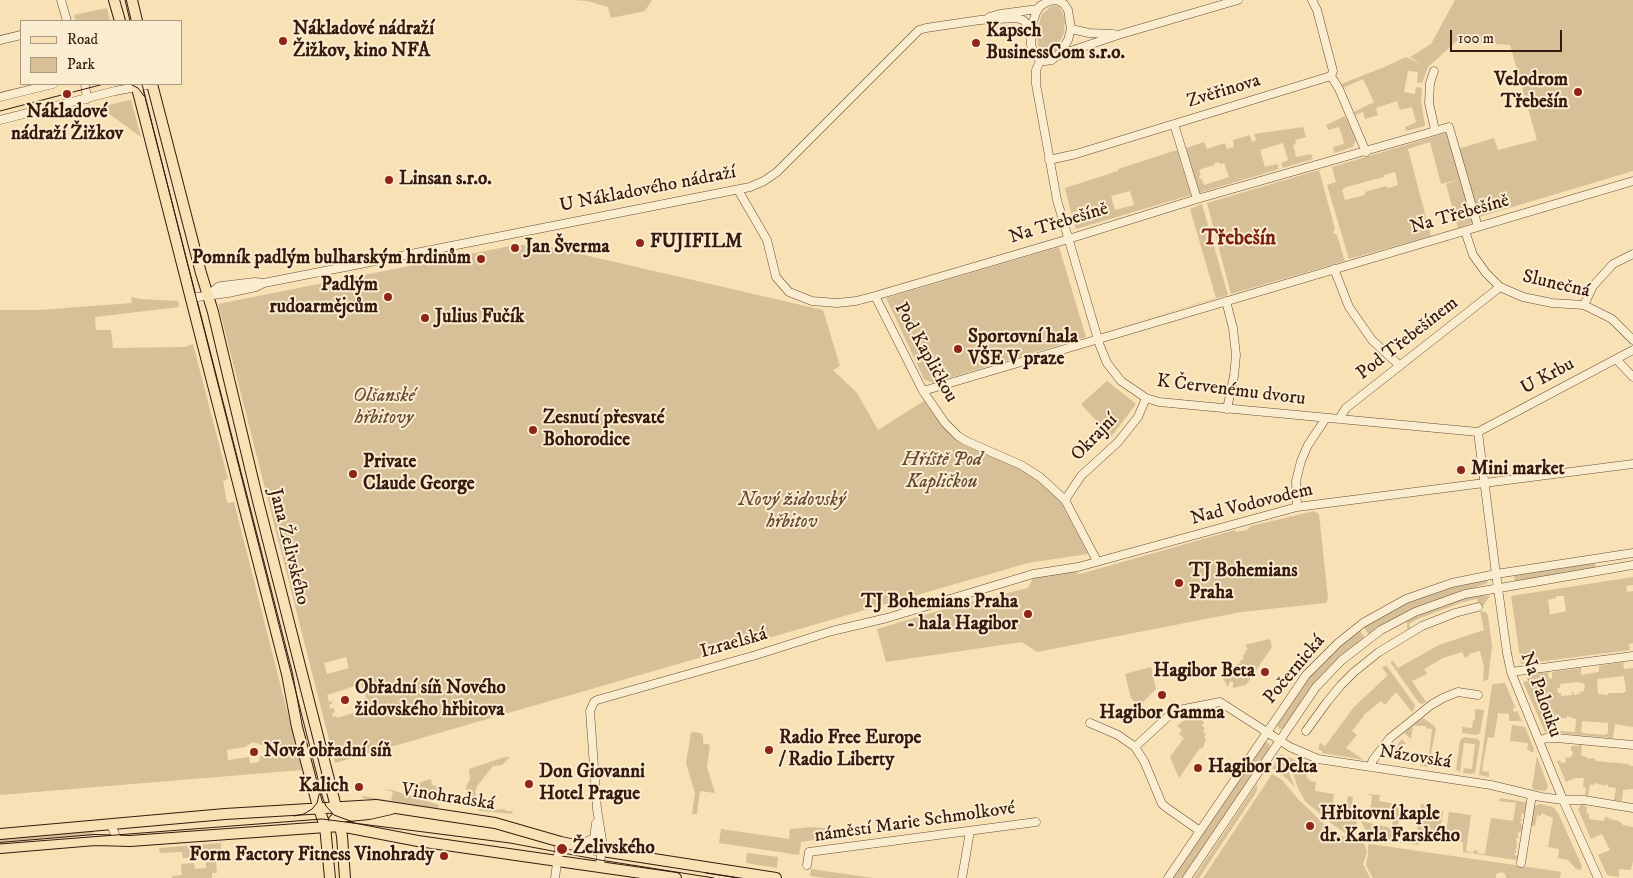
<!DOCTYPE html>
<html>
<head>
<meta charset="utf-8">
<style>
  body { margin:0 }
  #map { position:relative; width:1633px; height:878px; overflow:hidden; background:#f8e1b4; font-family:"IM FELL DW Pica",serif }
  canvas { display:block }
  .legend { position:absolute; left:20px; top:20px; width:162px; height:65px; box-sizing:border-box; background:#faecce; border:1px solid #ac9882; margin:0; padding:6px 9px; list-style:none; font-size:15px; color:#361a0f }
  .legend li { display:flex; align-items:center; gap:10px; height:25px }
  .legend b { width:25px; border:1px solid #ac9882 }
  .scale { position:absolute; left:1450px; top:30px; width:112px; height:22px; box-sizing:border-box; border:2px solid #361a0f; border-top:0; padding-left:6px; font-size:15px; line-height:18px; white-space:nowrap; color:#361a0f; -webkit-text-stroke:4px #faecce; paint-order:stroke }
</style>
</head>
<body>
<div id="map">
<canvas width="1633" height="878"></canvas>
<ul class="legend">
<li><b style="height:6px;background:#f8e1b4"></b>Road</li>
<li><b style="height:14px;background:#d7bf98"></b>Park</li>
</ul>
<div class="scale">100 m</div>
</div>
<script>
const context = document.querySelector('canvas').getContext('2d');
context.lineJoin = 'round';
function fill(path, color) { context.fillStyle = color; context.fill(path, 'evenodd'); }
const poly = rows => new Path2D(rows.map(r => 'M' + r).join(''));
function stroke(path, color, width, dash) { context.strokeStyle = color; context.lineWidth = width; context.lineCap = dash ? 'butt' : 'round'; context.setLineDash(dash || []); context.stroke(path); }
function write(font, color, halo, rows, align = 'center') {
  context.font = font + ' "IM FELL DW Pica",serif'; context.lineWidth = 4; context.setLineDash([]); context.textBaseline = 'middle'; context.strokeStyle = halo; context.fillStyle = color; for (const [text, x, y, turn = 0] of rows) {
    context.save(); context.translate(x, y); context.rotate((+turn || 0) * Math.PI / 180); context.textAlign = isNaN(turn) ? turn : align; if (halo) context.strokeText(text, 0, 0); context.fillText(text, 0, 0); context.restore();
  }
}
const green = poly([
  [572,0,652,0,645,11,611,18,608,7,587,1],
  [1455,0,1633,0,1633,171,1479,217,1458,149,1494,138,1498,150,1537,140,1510,45,1457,41,1428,67,1422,83,1417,82,1418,72,1408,71,1404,92,1415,94,1416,87,1422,88,1421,100,1425,126,1406,131,1405,126,1408,126,1416,122,1412,107,1400,110,1397,101,1376,108,1378,115,1365,119,1363,112,1355,115,1354,112,1374,102,1363,79,1343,88,1341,84,1382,68,1406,57,1421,64,1410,57,1431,44],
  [1053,5,1059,7,1063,13,1065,21,1064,33,1056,50,1051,54,1045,54,1041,52,1038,46,1037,30,1042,14],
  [107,8,110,21,76,21,74,15],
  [130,100,131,100,141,137,100,107],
  [1345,116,1356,139,1353,147,1334,153,1333,147,1344,144,1342,135,1339,127,1328,130,1326,125],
  [1303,127,1306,137,1295,140,1296,144,1293,145,1296,157,1311,154,1313,159,1283,168,1281,163,1288,160,1283,143,1260,150,1265,167,1277,164,1279,169,1199,193,1186,148,1204,142,1207,149,1225,143,1227,149,1234,147,1233,140,1250,135,1252,142,1256,140,1254,134],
  [1219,162,1220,164,1224,163,1229,177,1204,185,1202,179,1200,179,1199,176,1201,175,1199,170,1214,165,1215,163],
  [1446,133,1449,142,1450,142,1461,179,1441,184,1430,142,1408,149,1431,236,1349,259,1327,185,1336,182,1332,167],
  [1395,172,1398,185,1388,188,1386,186,1365,192,1365,195,1345,200,1342,190,1346,187,1384,177,1384,175],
  [1177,150,1191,195,1076,229,1071,214,1076,212,1080,222,1095,218,1094,212,1095,211,1094,207,1091,206,1071,213,1065,188,1118,171,1118,169],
  [1130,191,1134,205,1115,210,1111,196],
  [1319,170,1335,229,1333,233,1337,235,1345,261,1231,294,1207,203],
  [1461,179,1473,219,1472,223,1458,228,1446,184],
  [1202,204,1228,295,1106,331,1216,298,1190,209],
  [515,245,541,245,823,310,840,366,833,370,857,393,878,430,924,401,952,437,963,445,1022,469,1058,497,1088,554,1028,563,335,763,218,304],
  [346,657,349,668,327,674,324,663],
  [361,684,363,691,361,692,361,695,365,694,366,698,363,699,366,709,337,718,336,716,333,717,332,714,335,712,334,708,330,709,329,705,332,704,332,701,329,702,327,695],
  [1059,247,1086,337,932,383,924,379,886,298],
  [131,297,140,299,178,301,179,307,95,317,96,330,111,330,113,348,184,347,193,344,228,479,223,481,226,497,227,503,234,502,302,770,0,795,0,310,39,310,132,303],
  [253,742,262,745,269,745,269,748,280,745,281,756,260,756,259,762,253,763,250,763,249,757,228,760,227,750,245,747],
  [1107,381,1136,404,1111,437,1081,404],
  [1314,511,1319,514,1328,598,1326,603,1241,612,1037,652,1022,642,886,662,877,629,958,605,1028,588,1033,578,1073,571,1080,574,1235,530,1236,532,1247,530,1251,526],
  [1595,563,1596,569,1515,583,1514,575],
  [1633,577,1633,585,1626,586,1627,592,1633,591,1633,643,1629,644,1630,650,1521,664,1511,596],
  [1556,596,1564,596,1566,611,1550,615,1548,600,1556,598],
  [1482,580,1486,581,1488,583,1421,605,1396,618,1369,635,1363,626,1404,603,1448,587],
  [1483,595,1490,596,1482,607,1479,606,1477,599,1463,602,1420,618,1409,624,1411,629,1408,630,1407,628,1407,621,1427,611,1466,598],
  [1480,611,1485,612,1488,615,1492,647,1488,680,1483,681,1484,668,1480,651,1469,654,1469,656,1465,658,1462,652,1443,658,1424,669,1427,674,1412,681,1426,702,1422,704,1419,703,1390,662,1393,661,1398,668,1439,645,1484,630],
  [1359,629,1365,638,1286,726,1280,729,1278,727,1277,724,1302,685,1329,655],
  [1270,639,1272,647,1246,685,1233,688,1233,682,1230,681,1228,687,1221,675,1223,674,1221,670,1241,663,1240,661,1244,658,1242,656,1246,653,1245,651,1248,649,1245,645],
  [1623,662,1624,669,1633,668,1633,727,1615,724,1613,738,1545,732,1523,682,1528,681,1527,675,1548,672,1549,679,1552,678,1552,672,1581,668,1581,675,1599,672,1599,666],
  [1624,676,1626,691,1623,693,1608,693,1608,695,1598,694,1597,679],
  [1578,682,1579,683,1583,683,1585,686,1584,691,1580,692,1580,694,1574,695,1573,691,1572,692,1572,695,1561,696,1561,693,1558,693,1557,688,1560,688,1560,684],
  [1567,716,1576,719,1575,732,1549,730,1550,718,1567,718],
  [1582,721,1608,723,1608,733,1605,735,1583,733,1581,731],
  [1386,665,1415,705,1414,709,1412,712,1396,692,1385,705,1381,701,1365,714,1352,731,1357,735,1346,748,1364,760,1322,753,1322,751,1318,749,1320,743,1325,746,1354,707,1388,675,1382,668],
  [1151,667,1156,689,1139,706,1131,698,1125,674],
  [1505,683,1515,707,1513,709,1514,712,1517,711,1522,721,1509,721,1509,714,1498,713,1494,738,1488,737,1483,763,1482,771,1489,772,1489,777,1479,775,1492,685,1494,684],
  [1475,709,1484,710,1480,733,1477,735,1462,733,1462,727,1472,728,1473,720,1475,720],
  [1208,710,1220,718,1218,721,1208,714,1204,715,1200,719,1204,722,1202,726,1205,728,1203,732,1206,734,1204,738,1206,740,1202,749,1200,748,1179,778,1170,757,1184,738,1179,734,1182,730,1177,726,1191,714,1193,716,1197,712],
  [1423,718,1433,725,1436,729,1428,767,1421,766,1420,765,1420,760,1428,763,1432,729,1426,728,1426,726,1413,726,1411,739,1404,733,1410,728],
  [1512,725,1525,727,1534,749,1533,753,1527,749,1528,743,1510,741],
  [691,732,701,733,703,736,703,743,710,745,707,767,715,793,700,791,697,814,692,814,695,793,686,763],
  [1464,737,1478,739,1480,742,1475,773,1472,774,1463,773,1464,768,1472,769,1475,744,1464,743,1460,772,1456,770,1460,740],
  [1402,739,1406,744,1402,744,1400,757,1415,759,1414,765,1410,762,1386,758],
  [1267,742,1270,745,1269,749,1184,878,1171,878,1263,744],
  [1579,744,1582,744,1581,756,1587,757,1588,759,1595,758,1595,761,1629,764,1629,766,1633,766,1633,789,1623,790,1622,801,1614,800,1616,788,1608,787,1608,785,1605,784,1605,786,1595,783,1594,785,1590,784,1588,796,1585,795,1586,788,1583,787,1584,778,1575,778,1566,782,1557,761,1560,760,1561,763,1566,762,1565,758,1571,757,1573,753,1573,751,1571,751,1571,746,1579,746],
  [1281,754,1283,755,1294,786,1285,777,1272,768],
  [1287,756,1304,765,1307,778,1310,781,1316,782,1315,791,1334,794,1332,808,1346,810,1348,796,1353,797,1351,811,1355,812,1357,823,1354,830,1349,833,1345,833,1332,824,1305,801,1298,788],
  [1537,756,1547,784,1548,788,1545,791,1535,790,1532,788],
  [505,757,510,757,502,765,493,766,477,786,475,792,478,798,477,800,489,811,492,808,494,810,504,809,507,811,512,811,513,814,480,811,469,800,466,795,466,787,470,779,469,769],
  [1272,774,1282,780,1298,799,1325,825,1341,836,1362,842,1365,845,1367,852,1363,864,1370,878,1203,878],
  [431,779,432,785,444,787,442,801,416,793,414,791,418,783],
  [1257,784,1257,791,1199,878,1194,878],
  [383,789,392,790,439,805,438,809,362,798,363,796,391,801,393,792],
  [1367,794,1380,795,1379,801,1401,805,1396,841,1403,842,1404,839,1408,840,1408,843,1415,844,1421,804,1427,804,1427,808,1443,811,1439,838,1420,835,1419,844,1417,845,1369,837,1361,821,1391,828,1393,821,1365,816,1364,813,1370,813,1372,796],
  [1500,798,1525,802,1527,804,1526,815,1525,815,1523,813,1521,814,1522,816,1520,818,1522,820,1520,822,1524,829,1517,834,1519,837,1516,839,1517,845,1516,847,1517,848,1515,850,1517,852,1514,854,1516,856,1518,855,1516,860,1463,852,1463,842,1445,839,1449,812,1471,815,1466,851,1473,853,1474,850,1478,851,1477,853,1485,854,1491,818,1513,821,1516,803,1499,801],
  [1540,804,1553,807,1558,813,1582,866,1581,870,1576,869,1568,860,1558,858,1559,849,1548,847,1553,818,1541,813,1541,816,1537,815,1535,826,1529,825,1534,806],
  [1582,804,1587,807,1586,813,1589,814,1589,819,1604,821,1605,817,1609,818,1609,819,1619,821,1623,825,1633,827,1633,861,1631,870,1619,869,1619,877,1607,875,1598,855,1610,850,1602,834,1591,839,1578,809],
  [813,827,854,831,855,834,801,842,799,855,719,843,721,829,789,839,790,829],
  [93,831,93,838,0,845,0,838],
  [221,843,221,849,194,851,194,857,183,858,182,852,160,853,159,848],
  [1370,844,1549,870,1561,872,1560,878,1506,878,1505,874,1502,872,1496,874,1496,878,1373,878,1366,866,1368,854,1368,845],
  [747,853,778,857,777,868,746,863],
  [216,861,217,873,212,873,212,878,172,878,172,876,182,875,181,864,194,863,195,869,206,868,206,862],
  [811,869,873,878,825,878,810,876]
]);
const minor = poly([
  [61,0,67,21],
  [1057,0,1064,4,1068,10,1071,29,1068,40,1061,52,1052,60,1045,61,1038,58,1034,53,1031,45,1031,28,1036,13,1040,6,1049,1,1057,0],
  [1312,0,1317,10,1333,71,1331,76],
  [989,17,1000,14,1038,9],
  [1071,29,1089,33,1113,34],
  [0,40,21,35],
  [1059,55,1118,35,1238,0],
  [1041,59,1036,70,1036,84,1057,200,1100,346,1107,363,1121,381,1146,398,1159,402,1478,432],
  [1434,71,1430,83,1429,103,1435,130],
  [1331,76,1339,89,1366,152],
  [85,84,87,99],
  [0,97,53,84],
  [0,120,115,91,152,84],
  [1174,124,1197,199],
  [1049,160,1076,154,1331,76],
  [738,190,767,240,776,277,789,292,812,301,837,303,856,301,875,296,1062,241,1197,199,1449,127,1478,227],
  [1465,231,1473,255,1486,273,1500,287,1523,297,1552,303,1584,305,1612,319,1633,340],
  [1334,269,1349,307,1372,340,1400,366],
  [208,295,218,287,221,286,255,282,264,283],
  [875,296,923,391,945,423,958,436,966,441,1021,465,1040,477,1065,500,1097,561],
  [190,298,228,293,256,287,264,283,750,187,764,181,777,172,919,30,926,28,980,20,1016,18,1023,20,1031,28],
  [1226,301,1233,328,1236,355,1234,376,1227,409],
  [1584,305,1593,286,1613,264,1633,254],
  [1616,359,1633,377],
  [923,391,1633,181],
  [1339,419,1346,408,1500,287],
  [1478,432,1496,574,1507,653,1511,672,1563,800,1598,878],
  [1478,432,1633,350],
  [1065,500,1081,476,1118,442,1138,417,1146,398],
  [1297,507,1296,481,1301,461,1308,445,1326,418],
  [1511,672,1633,656],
  [1090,723,1118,735,1135,747,1144,761,1162,804,1167,808,1200,831],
  [1306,731,1327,702,1341,685,1354,672,1379,652,1422,626,1455,613,1478,607],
  [1539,741,1546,738,1556,738,1633,745],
  [1135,747,1174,711,1220,702,1290,747,1318,759,1491,785,1541,797,1563,800,1584,800,1633,808],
  [1370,767,1373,760,1390,738,1431,705,1443,698,1458,692,1478,695],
  [111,825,118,841],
  [578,846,594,838,596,823],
  [1521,863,1532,795],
  [807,865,809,852,1036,822],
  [600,867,602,840,597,809,590,711,594,702,597,700,756,655,832,631,887,618,1033,574,1078,567,1297,507,1633,464],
  [555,878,559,848,566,844],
  [962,878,970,831],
  [1168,878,1306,675,1338,643,1363,623,1406,599,1452,583,1496,574,1633,553],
  [1187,878,1316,687,1342,660,1381,630,1415,612,1465,594,1633,565]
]);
const major = poly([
  [114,0,120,21],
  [132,0,137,21],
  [136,84,287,674,297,727,317,803,325,826,330,878],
  [152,84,201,273,213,312,258,501,336,807,342,836,345,878],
  [334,820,338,817,369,814,391,809],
  [0,834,225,814,376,805,495,823,561,842,602,851,776,878],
  [0,848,95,840,130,841,340,826,418,841,676,878]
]);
const tram = poly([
  [125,0,130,21],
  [130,84,138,88,144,96],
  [142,84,323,799,326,806,334,815,353,822],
  [0,111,104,84],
  [294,816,304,814,312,809,317,803,320,791],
  [0,844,322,819,510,843,600,860,714,878],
  [706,873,738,878]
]);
const markers = [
  [283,41,5,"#8f2418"],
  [976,43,5,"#8f2418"],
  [1578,92,5,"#8f2418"],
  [67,94,5,"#8f2418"],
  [389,180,5,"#8f2418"],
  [640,243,5,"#8f2418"],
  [515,248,5,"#8f2418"],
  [481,259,5,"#8f2418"],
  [388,297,5,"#8f2418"],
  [425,318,5,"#8f2418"],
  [958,349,5,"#8f2418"],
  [533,430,5,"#8f2418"],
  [1461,470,5,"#8f2418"],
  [353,474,5,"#8f2418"],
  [1179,583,5,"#8f2418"],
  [1028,614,5,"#8f2418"],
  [1265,672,5,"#8f2418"],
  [1162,695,5,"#8f2418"],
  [345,700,5,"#8f2418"],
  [769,750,5,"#8f2418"],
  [254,752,5,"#8f2418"],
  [1198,768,5,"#8f2418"],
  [529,784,5,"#8f2418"],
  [359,787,5,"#8f2418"],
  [1310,826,5,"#8f2418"],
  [562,849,6,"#8f2418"],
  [444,856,5,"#8f2418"]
];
const poiNames = [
  ["Nákladové nádraží",293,30],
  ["Žižkov, kino NFA",293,52],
  ["Kapsch",986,32],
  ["BusinessCom s.r.o.",986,54],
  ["Velodrom",1568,81,"right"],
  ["Třebešín",1568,103,"right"],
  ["Nákladové",67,113,"center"],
  ["nádraží Žižkov",67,135,"center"],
  ["Linsan s.r.o.",399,180],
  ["FUJIFILM",650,243],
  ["Jan Šverma",525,248],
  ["Pomník padlým bulharským hrdinům",471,259,"right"],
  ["Padlým",378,286,"right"],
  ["rudoarmějcům",378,308,"right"],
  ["Julius Fučík",435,318],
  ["Sportovní hala",968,338],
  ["VŠE V praze",968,360],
  ["Zesnutí přesvaté",543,419],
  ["Bohorodice",543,441],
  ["Private",363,463],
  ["Claude George",363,485],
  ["Mini market",1471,470],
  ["TJ Bohemians",1189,572],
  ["Praha",1189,594],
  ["TJ Bohemians Praha",1018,603,"right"],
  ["- hala Hagibor",1018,625,"right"],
  ["Hagibor Beta",1255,672,"right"],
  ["Obřadní síň Nového",355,689],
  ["židovského hřbitova",355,711],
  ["Hagibor Gamma",1162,714,"center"],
  ["Radio Free Europe",779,739],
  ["/ Radio Liberty",779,761],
  ["Nová obřadní síň",264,752],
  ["Hagibor Delta",1208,768],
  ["Don Giovanni",539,773],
  ["Hotel Prague",539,795],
  ["Kalich",349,787,"right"],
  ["Hřbitovní kaple",1320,815],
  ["dr. Karla Farského",1320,837],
  ["Želivského",573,849],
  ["Form Factory Fitness Vinohrady",434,856,"right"]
];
const streetNames = [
  ["Zvěřinova",1224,92,-17],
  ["U Nákladového nádraží",648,190,-11],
  ["Na Třebešíně",1460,215,-16],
  ["Na Třebešíně",1059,224,-17],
  ["Slunečná",1556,285,13],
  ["Pod Třebešínem",1408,339,-38],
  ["Pod Kapličkou",925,353,61],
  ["U Krbu",1548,377,-28],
  ["K Červenému dvoru",1231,391,7],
  ["Okrajní",1095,438,-46],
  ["Nad Vodovodem",1252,505,-14],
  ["Jana Želivského",288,547,76],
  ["Izraelská",734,644,-16],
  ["Počernická",1295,670,-50],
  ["Na Palouku",1540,695,70],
  ["Názovská",1415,758,9],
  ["Vinohradská",448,798,9],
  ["náměstí Marie Schmolkové",915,823,-8]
];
const parkNames = [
  ["Olšanské",384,397],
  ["hřbitovy",384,419],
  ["Hříště Pod",942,461],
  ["Kapličkou",942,483],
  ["Nový židovský",792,501],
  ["hřbitov",792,523]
];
const quarterNames = [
  ["Třebešín",1239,240]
];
fill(green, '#d7bf98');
stroke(minor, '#664c38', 9);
stroke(major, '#361a0f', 12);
stroke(minor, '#faecce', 8);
stroke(major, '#f8e1b4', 10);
stroke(tram, '#361a0f', 1);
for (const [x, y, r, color] of markers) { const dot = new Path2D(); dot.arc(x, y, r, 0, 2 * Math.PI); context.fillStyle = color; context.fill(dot); stroke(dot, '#faecce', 2); }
write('bold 19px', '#361a0f', '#faecce', poiNames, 'left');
write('19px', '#361a0f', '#faecce', streetNames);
write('italic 19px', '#664c38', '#faecce', parkNames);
write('bold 21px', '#7a1f14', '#faecce', quarterNames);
</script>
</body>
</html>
